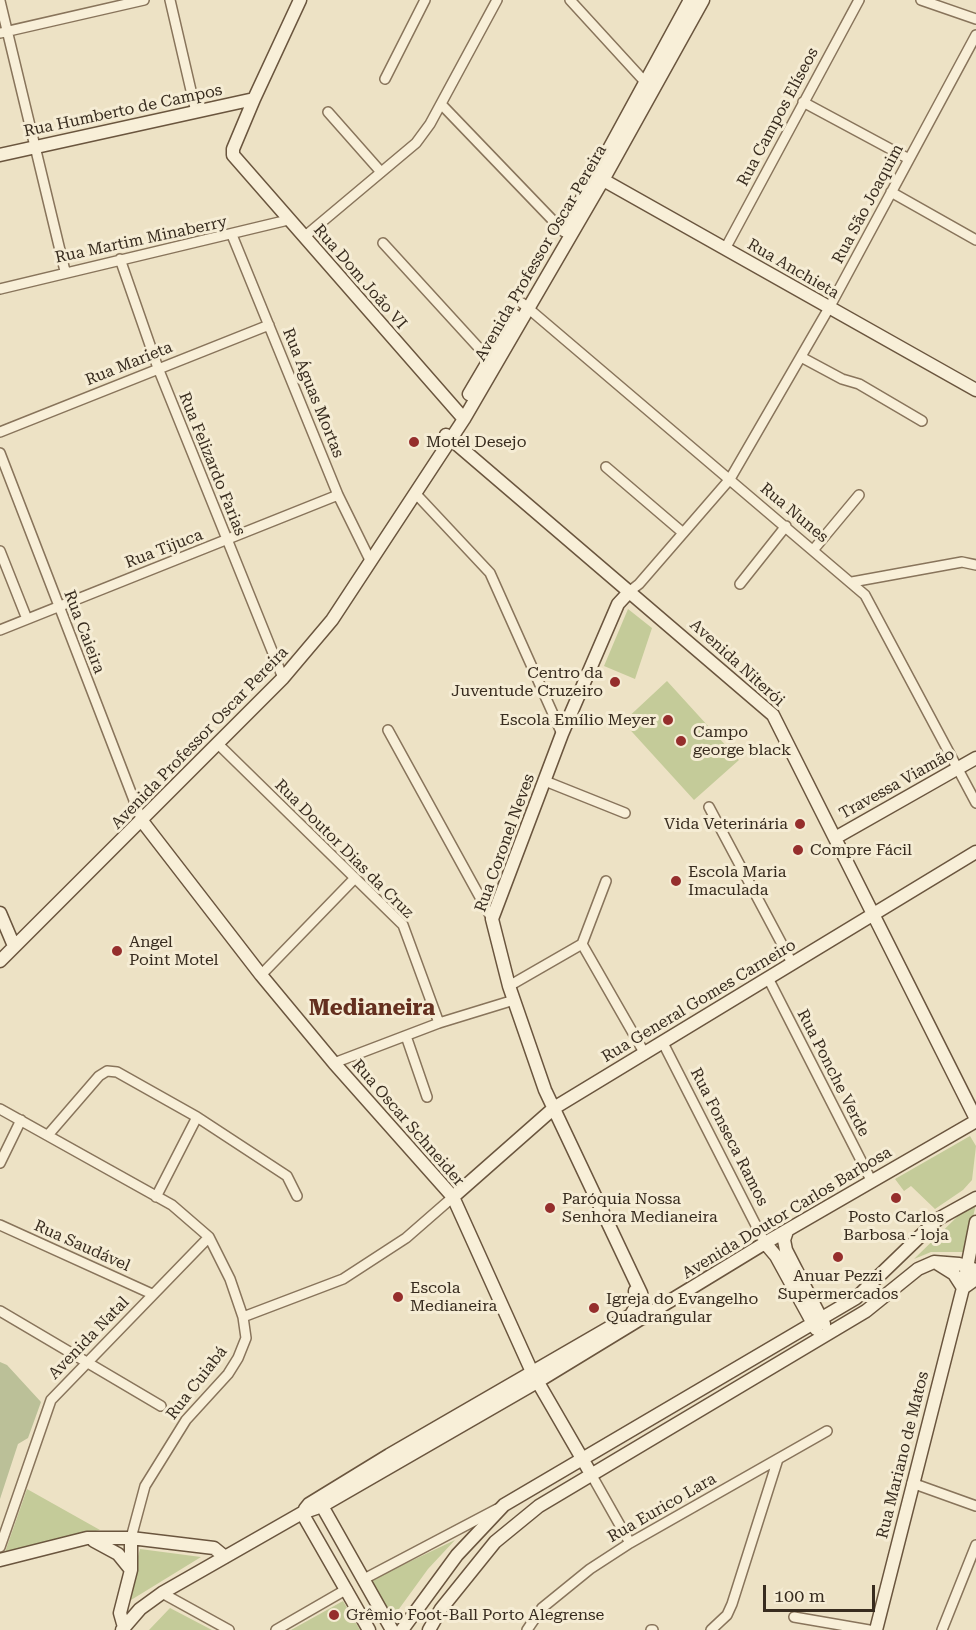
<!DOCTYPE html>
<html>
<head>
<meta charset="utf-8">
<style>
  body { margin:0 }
  #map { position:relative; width:976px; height:1630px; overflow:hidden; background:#ede2c5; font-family:"Roboto Serif",serif }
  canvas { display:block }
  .scale { position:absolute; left:763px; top:1585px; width:112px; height:27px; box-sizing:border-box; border:3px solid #382c1f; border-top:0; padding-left:8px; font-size:18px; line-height:21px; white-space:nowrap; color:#382c1f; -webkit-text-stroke:4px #f5ecd4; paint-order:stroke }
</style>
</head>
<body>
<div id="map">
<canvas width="976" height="1630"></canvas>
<div class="scale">100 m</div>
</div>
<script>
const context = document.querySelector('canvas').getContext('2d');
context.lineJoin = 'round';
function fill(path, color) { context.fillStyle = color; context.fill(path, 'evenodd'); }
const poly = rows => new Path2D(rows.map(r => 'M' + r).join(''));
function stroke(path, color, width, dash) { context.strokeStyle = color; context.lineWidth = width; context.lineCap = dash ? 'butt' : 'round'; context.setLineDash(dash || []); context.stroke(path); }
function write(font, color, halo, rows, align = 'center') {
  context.font = font + ' "Roboto Serif",serif'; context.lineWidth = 6; context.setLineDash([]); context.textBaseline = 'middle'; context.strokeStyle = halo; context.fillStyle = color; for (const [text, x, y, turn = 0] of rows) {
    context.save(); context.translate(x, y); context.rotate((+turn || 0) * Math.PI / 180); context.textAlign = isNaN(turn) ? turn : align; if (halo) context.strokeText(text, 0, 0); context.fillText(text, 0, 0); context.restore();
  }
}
const green = poly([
  [628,609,652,628,635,679,604,666],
  [667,681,739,760,694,800,623,722],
  [970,1136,976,1146,972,1180,963,1190,935,1209,911,1186,904,1191,895,1179],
  [976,1204,965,1252,931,1252,914,1259,960,1214],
  [27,1489,100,1530,5,1552],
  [455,1540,428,1569,391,1620,369,1581],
  [140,1549,201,1557,131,1600,127,1597],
  [343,1601,360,1630,291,1630],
  [170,1608,212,1630,149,1630]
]);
const cemetery = poly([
  [0,1362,7,1365,41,1402,28,1438,18,1444,0,1499]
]);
const street = poly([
  [170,0,196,112],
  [570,0,646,83],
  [921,0,976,19],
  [0,1,65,271],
  [0,33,144,0],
  [385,79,425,0],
  [803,102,909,159],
  [441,104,564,232],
  [328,112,381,172],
  [891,192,976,240],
  [232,235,338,495,370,560],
  [304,237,416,143,430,124,497,0],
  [383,243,489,359],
  [725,249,859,0],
  [120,259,158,368,283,678],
  [0,289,288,220],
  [522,303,865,595,976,803],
  [801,357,842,379,859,384,922,421],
  [0,432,269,325],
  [0,453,142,821],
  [606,467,682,532],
  [416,494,490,573,562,734],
  [814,549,859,495],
  [0,551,27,619],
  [852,582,962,562,976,565],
  [740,584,786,526],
  [630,591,639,584,730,479,829,308,976,35],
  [0,630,338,495],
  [388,730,492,919],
  [218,744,403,925,439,1023],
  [545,781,625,813],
  [709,807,792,963],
  [582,944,645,1054],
  [261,975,355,878],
  [768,978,872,1182],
  [509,986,582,944,606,881],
  [406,1036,427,1097],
  [663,1043,765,1243],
  [334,1063,439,1023,514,1000],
  [0,1109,172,1205,209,1237,230,1279,243,1317,246,1338,238,1358,228,1374,186,1420,145,1486,131,1538],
  [48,1135,99,1076,107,1071,117,1072,197,1117,287,1176,297,1196],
  [0,1163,21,1120],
  [156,1197,197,1117],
  [0,1225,152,1294],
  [0,1311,161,1406],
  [243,1317,343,1279,406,1238,453,1197],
  [591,1474,630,1543],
  [912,1483,976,1506],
  [0,1547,51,1400,209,1237],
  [364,1579,497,1509],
  [162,1593,229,1630],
  [794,1617,869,1630],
  [276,1630,347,1589],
  [527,1630,542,1608,590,1569,630,1543,827,1431],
  [651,1630,653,1630],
  [711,1630,727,1615,732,1604,778,1459],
  [942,1630,976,1545]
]);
const secondary = poly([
  [300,0,254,99,233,149,233,155,464,419],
  [0,155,254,99],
  [598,177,976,390],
  [567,226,690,0],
  [469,394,515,316],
  [446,435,773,715,976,1119],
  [630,591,618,604,562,734,492,919,509,986,545,1090,641,1293,645,1309,643,1318],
  [142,821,261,975,334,1063,453,1197,532,1372,591,1474],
  [835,838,976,758],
  [0,913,14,946],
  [0,961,283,678,332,620,464,419,603,180,703,0],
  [453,1197,554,1108,976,852],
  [787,1231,784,1240,786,1250,824,1324],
  [765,1243,776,1256,816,1329],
  [938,1264,954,1274,963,1288],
  [963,1288,976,1279],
  [322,1506,392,1630],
  [305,1509,309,1504,389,1455,631,1315,636,1306,635,1291],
  [302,1513,369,1630],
  [94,1541,118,1554,131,1570],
  [0,1560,87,1538,131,1538,214,1548,225,1557],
  [124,1627,120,1613,131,1570,131,1538],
  [122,1630,140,1609,162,1593,302,1513,322,1506,537,1382,765,1243,976,1121],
  [402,1630,457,1555,504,1505,856,1298,938,1219,976,1198],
  [429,1630,441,1609,495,1542,539,1506,866,1311,918,1269,934,1262,959,1264,976,1270],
  [876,1630,963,1288,976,1222]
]);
const markers = [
  [414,442,6,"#952e2c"],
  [615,682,6,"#952e2c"],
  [668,720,6,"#952e2c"],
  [681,741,6,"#952e2c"],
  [800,824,6,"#952e2c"],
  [798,850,6,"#952e2c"],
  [676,881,6,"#952e2c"],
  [117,951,6,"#952e2c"],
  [896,1198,6,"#952e2c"],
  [550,1208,6,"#952e2c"],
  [838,1257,6,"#952e2c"],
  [398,1297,6,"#952e2c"],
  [594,1308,6,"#952e2c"],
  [334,1615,6,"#952e2c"]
];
const streetNames = [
  ["Rua Humberto de Campos",123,111,-12],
  ["Rua Campos Elíseos",778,117,-62],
  ["Rua São Joaquim",868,204,-62],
  ["Rua Martim Minaberry",141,240,-12],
  ["Avenida Professor Oscar Pereira",541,253,-60],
  ["Rua Anchieta",793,269,30],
  ["Rua Dom João VI",360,277,49],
  ["Rua Marieta",129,364,-22],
  ["Rua Águas Mortas",313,393,68],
  ["Rua Felizardo Farias",212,464,68],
  ["Rua Nunes",794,513,40],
  ["Rua Tijuca",164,549,-21],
  ["Rua Caieira",84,632,69],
  ["Avenida Niterói",737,663,42],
  ["Avenida Professor Oscar Pereira",200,738,-46],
  ["Travessa Viamão",897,784,-29],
  ["Rua Coronel Neves",505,843,-70],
  ["Rua Doutor Dias da Cruz",344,849,45],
  ["Rua General Gomes Carneiro",699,1001,-31],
  ["Rua Ponche Verde",833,1073,63],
  ["Rua Oscar Schneider",408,1123,49],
  ["Rua Fonseca Ramos",729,1137,63],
  ["Avenida Doutor Carlos Barbosa",787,1213,-31],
  ["Rua Saudável",82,1246,24],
  ["Avenida Natal",89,1338,-46],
  ["Rua Cuiabá",197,1383,-52],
  ["Rua Mariano de Matos",903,1455,-76],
  ["Rua Eurico Lara",662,1508,-30]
];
const poiNames = [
  ["Motel Desejo",426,442],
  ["Centro da",603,673,"right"],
  ["Juventude Cruzeiro",603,691,"right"],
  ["Escola Emílio Meyer",656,720,"right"],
  ["Campo",693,732],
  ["george black",693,750],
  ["Vida Veterinária",788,824,"right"],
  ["Compre Fácil",810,850],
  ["Escola Maria",688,872],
  ["Imaculada",688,890],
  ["Angel",129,942],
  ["Point Motel",129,960],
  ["Paróquia Nossa",562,1199],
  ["Senhora Medianeira",562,1217],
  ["Posto Carlos",896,1217,"center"],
  ["Barbosa - loja",896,1235,"center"],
  ["Anuar Pezzi",838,1276,"center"],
  ["Supermercados",838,1294,"center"],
  ["Escola",410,1288],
  ["Medianeira",410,1306],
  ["Igreja do Evangelho",606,1299],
  ["Quadrangular",606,1317],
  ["Grêmio Foot-Ball Porto Alegrense",346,1615]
];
const districtNames = [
  ["Medianeira",372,1009]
];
fill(green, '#c4cb99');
fill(cemetery, '#bbc098');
stroke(street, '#88745b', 12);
stroke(secondary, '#6a553e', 15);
stroke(street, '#f8efd8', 9);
stroke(secondary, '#f8efd8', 12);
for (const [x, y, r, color] of markers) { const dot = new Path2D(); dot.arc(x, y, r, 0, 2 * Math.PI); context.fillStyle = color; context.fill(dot); stroke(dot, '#f5ecd4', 2); }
write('16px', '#382c1f', '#f5ecd4', streetNames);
write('16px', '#382c1f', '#f5ecd4', poiNames, 'left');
write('bold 22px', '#642f1f', '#f5ecd4', districtNames);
</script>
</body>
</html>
